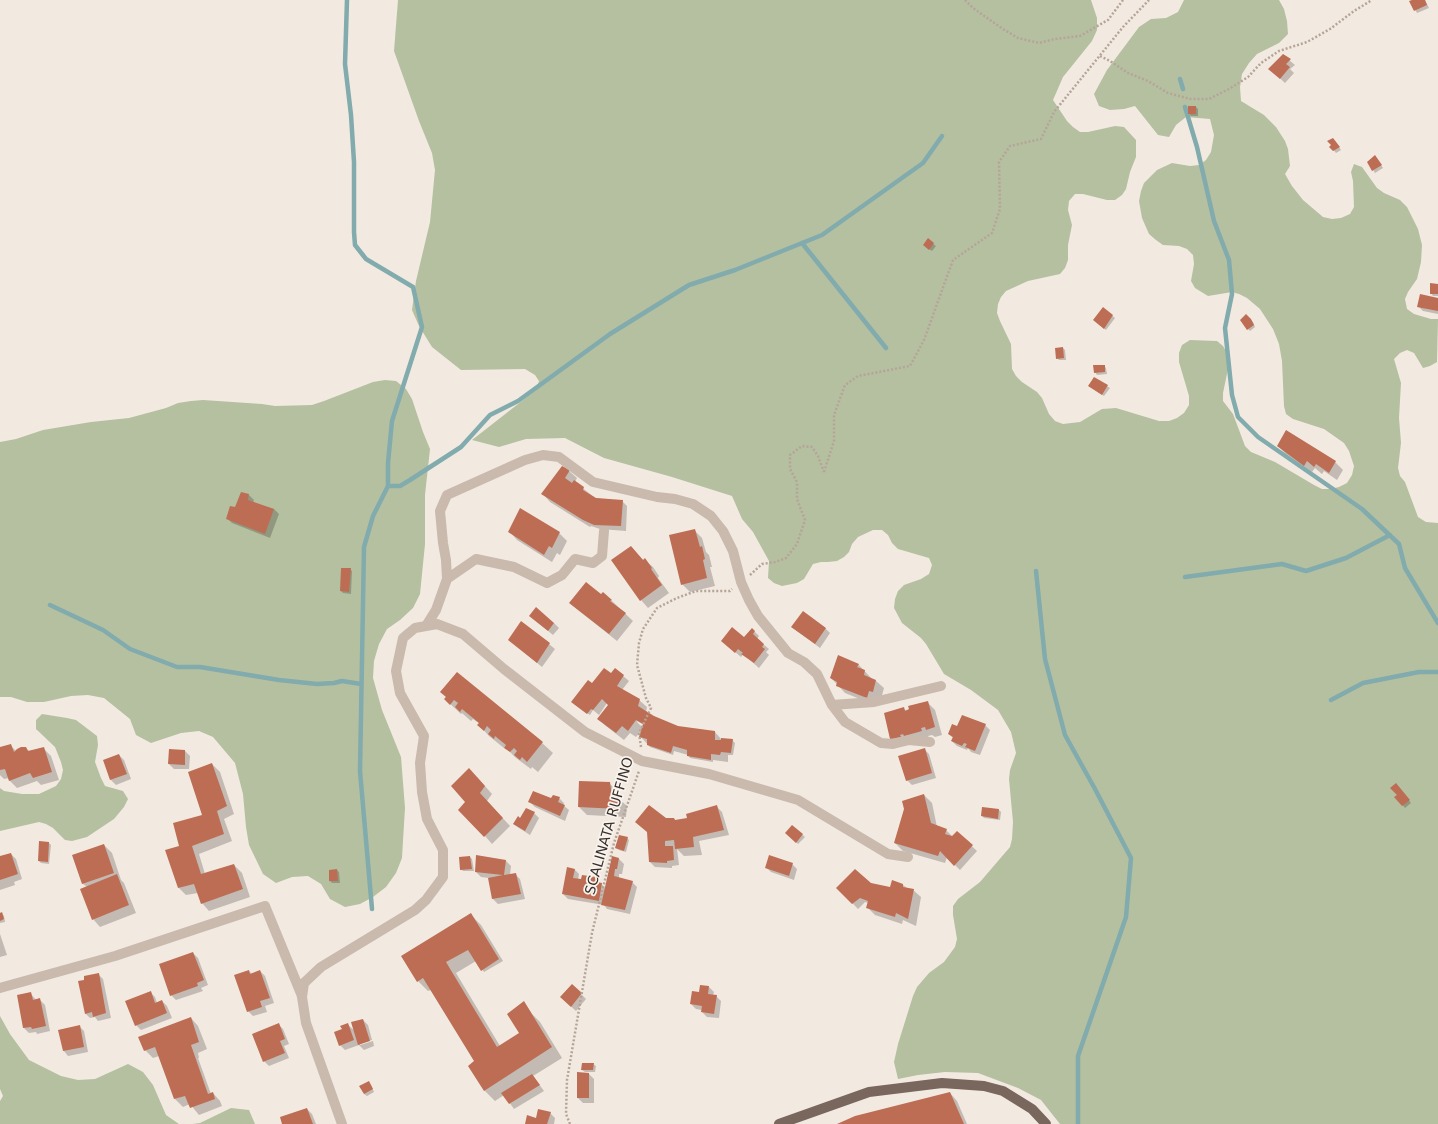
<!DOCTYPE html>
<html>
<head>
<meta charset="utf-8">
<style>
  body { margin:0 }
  canvas { display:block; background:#f2e9e0 }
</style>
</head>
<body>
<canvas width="1438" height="1124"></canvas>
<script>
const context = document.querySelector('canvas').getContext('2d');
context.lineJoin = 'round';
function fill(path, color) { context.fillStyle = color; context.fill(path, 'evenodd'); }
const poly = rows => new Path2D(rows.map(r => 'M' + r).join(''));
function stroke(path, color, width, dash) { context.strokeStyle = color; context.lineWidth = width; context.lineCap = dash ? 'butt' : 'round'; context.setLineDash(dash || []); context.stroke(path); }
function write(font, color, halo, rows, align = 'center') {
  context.font = font + ' "DejaVu Sans",sans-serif'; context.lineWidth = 3.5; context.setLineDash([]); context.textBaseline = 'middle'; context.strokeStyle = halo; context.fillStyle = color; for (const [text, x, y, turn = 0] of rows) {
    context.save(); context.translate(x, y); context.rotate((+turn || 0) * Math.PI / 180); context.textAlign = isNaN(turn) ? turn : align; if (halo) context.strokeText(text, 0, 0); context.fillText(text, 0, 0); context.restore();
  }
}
const green = poly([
  [398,0,1091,0,1097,18,1097,30,1092,41,1063,77,1053,100,1067,121,1073,127,1080,132,1088,132,1115,126,1124,127,1136,140,1136,157,1130,172,1126,189,1122,195,1115,200,1107,200,1083,194,1075,194,1069,201,1068,210,1072,225,1068,245,1068,260,1065,268,1060,274,1028,281,1006,291,1001,297,998,304,997,313,1000,321,1011,344,1012,369,1016,376,1022,382,1037,392,1042,398,1049,414,1055,421,1063,424,1080,422,1102,409,1116,408,1159,421,1169,421,1177,418,1184,413,1189,405,1189,396,1179,362,1179,353,1182,345,1190,340,1217,341,1223,346,1227,353,1228,361,1228,369,1223,393,1223,401,1233,414,1245,446,1251,452,1275,462,1314,485,1322,489,1331,489,1339,487,1347,483,1352,475,1354,466,1349,451,1344,443,1324,429,1293,419,1286,414,1284,406,1282,361,1279,344,1273,329,1260,309,1247,298,1239,294,1232,292,1208,296,1195,288,1191,281,1194,264,1193,255,1187,249,1179,246,1163,245,1156,240,1149,234,1142,218,1139,201,1141,191,1144,183,1157,170,1172,163,1190,166,1199,165,1206,160,1211,152,1214,135,1210,119,1186,117,1176,125,1169,137,1158,135,1135,106,1124,109,1110,110,1099,106,1094,94,1107,70,1139,27,1151,19,1166,18,1178,12,1184,0,1279,0,1284,9,1287,21,1288,34,1279,43,1257,54,1249,63,1242,74,1240,87,1241,101,1264,115,1276,127,1285,141,1288,149,1290,166,1285,174,1292,186,1303,200,1323,217,1332,219,1341,218,1350,214,1354,207,1353,181,1351,172,1354,164,1362,167,1377,188,1384,193,1400,200,1407,207,1418,229,1422,245,1421,262,1417,279,1408,292,1405,299,1407,309,1414,314,1431,319,1438,319,1437,362,1430,366,1423,368,1414,353,1407,350,1400,353,1394,359,1401,383,1399,418,1401,443,1398,468,1400,476,1405,482,1418,517,1426,522,1438,523,1438,1124,1060,1124,1041,1100,1018,1088,978,1073,945,1072,918,1075,898,1079,894,1062,898,1044,913,996,917,987,929,973,944,962,955,947,957,939,953,915,953,906,958,899,980,882,1010,847,1012,839,1013,822,1009,779,1010,770,1016,753,1011,732,998,710,971,690,944,674,926,644,921,638,902,623,894,608,895,599,898,591,904,585,921,579,929,574,932,565,929,558,898,549,892,543,888,535,882,530,873,530,858,537,852,544,849,552,844,557,837,561,828,562,821,562,813,564,804,579,797,583,782,586,774,583,768,578,769,561,753,532,742,519,732,496,672,477,604,458,565,438,526,439,499,447,472,440,536,390,539,381,535,375,525,369,461,370,432,347,419,326,412,310,416,281,430,222,435,170,432,153,419,121,394,51],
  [385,380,396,381,406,389,412,399,423,432,430,449,425,495,425,544,420,594,413,608,400,620,387,629,379,644,374,661,373,678,382,710,401,757,405,808,403,841,402,858,396,873,386,887,373,897,360,904,345,907,330,899,321,884,308,876,292,877,276,883,263,874,249,845,246,827,243,794,235,763,213,737,199,731,181,733,151,743,136,735,130,719,104,698,88,695,71,696,44,702,27,702,11,697,0,697,0,442,16,439,43,430,91,422,129,418,166,408,178,403,191,401,203,400,262,404,275,406,312,405,324,401,373,382],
  [42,714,67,718,76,720,97,736,98,745,95,762,101,778,105,786,123,791,128,799,124,807,114,819,87,837,72,841,65,840,53,828,46,824,39,822,0,831,0,788,4,791,22,794,39,794,56,786,61,779,63,770,61,762,55,747,36,729,36,720],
  [0,1016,10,1034,29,1060,61,1076,78,1080,95,1079,128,1064,143,1072,153,1085,166,1115,179,1124,0,1124,0,1101,3,1096,0,1089],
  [231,1108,249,1110,255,1124,192,1124,200,1123]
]);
const shadow = poly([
  [1414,0,1425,0,1429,8,1417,13,1411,2],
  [1283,55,1295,65,1290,69,1294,73,1285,83,1270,69],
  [1196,107,1198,109,1198,116,1191,116,1189,114],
  [1335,141,1341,150,1336,153,1331,147],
  [1377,159,1383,168,1375,173,1368,162],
  [928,240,936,246,932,251,926,247],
  [1438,285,1438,296,1433,296,1431,293],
  [1438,299,1438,314,1423,311,1418,306],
  [1103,308,1115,318,1106,330,1096,322],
  [1246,315,1253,322,1255,327,1250,331,1248,329],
  [1063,348,1065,350,1066,360,1059,360,1057,358],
  [1104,366,1106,368,1107,374,1097,375,1095,372],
  [1094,378,1110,388,1104,396,1089,386],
  [1278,446,1335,462,1343,470,1337,480,1324,471,1322,474,1315,468,1312,472,1286,454],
  [569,471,577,478,575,482,595,498,622,501,627,506,626,531,600,529,591,526,590,527,550,502,543,494],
  [249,495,254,500,253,503,274,509,279,514,270,538,232,523,227,518],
  [694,530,702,538,706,552,709,555,712,567,710,567,715,586,690,592,682,584],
  [510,532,559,533,567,541,560,555,557,553,552,562,517,540],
  [631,547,644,561,645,560,653,567,659,576,658,578,669,593,648,608,641,600],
  [350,569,352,571,351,594,343,593,341,591],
  [601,596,611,600,633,621,617,641,578,610,570,603],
  [535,620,554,623,559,628,553,635],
  [522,622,555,649,542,667,509,640],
  [792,627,825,628,830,633,820,648],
  [752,629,759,636,757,639,769,649,766,652,769,655,759,668,743,654,741,657,727,645,744,638],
  [858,664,872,679,876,681,884,688,881,699,875,705,845,693,831,678],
  [615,669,629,681,622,690,639,700,647,707,646,712,654,718,678,727,715,732,721,739,732,740,735,743,733,755,728,755,728,762,713,760,713,762,690,758,688,755,674,751,673,755,650,747,640,736,642,730,636,737,630,733,624,740,606,726,599,719,609,705,607,703,599,715,593,710,590,715,574,704,592,685,611,675],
  [637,721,644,725,643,728,637,722],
  [457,674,542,743,553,753,538,772,532,767,531,769,516,758,505,747,504,748,489,736,479,725,480,724,473,719,471,721,462,713,461,714,445,699],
  [927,702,935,710,942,735,935,737,932,735,928,736,929,738,899,747,891,739,885,714,903,708,907,711],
  [985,725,990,730,980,755,971,752,968,748,967,750,957,746,952,741,953,738,949,734,958,727],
  [11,746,16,751,26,748,29,751,43,748,51,756,59,780,41,785,37,781,17,788,9,780,9,778,4,779,0,775,0,748],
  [924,749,929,754,936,778,912,785,907,780],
  [185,751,190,756,189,769,174,769,169,764],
  [119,755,124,760,131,779,116,785,111,780,104,761],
  [212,764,220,772,234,814,224,819,232,841,199,854,205,874,234,865,242,873,250,897,209,911,202,903,198,893,186,895,179,888,181,847,203,816],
  [477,777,492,794,487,801,510,826,492,844,485,836,467,802],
  [609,783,617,791,618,798,627,806,626,817,587,815,579,807],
  [1398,787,1411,803,1405,808,1396,797,1398,795],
  [924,795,932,803,937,827,946,830,953,837,957,832,977,851,960,870,947,857,945,863,903,851,895,843],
  [559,798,564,803,563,805,569,810,565,821,535,807,530,802],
  [717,807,722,812,729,835,699,841,702,855,684,856,677,849,679,865,672,866,672,868,655,867,650,862,665,820,674,819,676,821,686,820],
  [999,810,1001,812,1000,820,984,818,982,816],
  [534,813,539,818,530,835,519,828,514,824,520,819],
  [792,826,805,837,798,844,786,833],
  [627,838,629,840,626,852,619,850,616,848],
  [49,843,51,845,49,864,41,863,39,861],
  [104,845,112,853,121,880,124,883,136,913,100,927,93,919,87,887,82,883],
  [11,854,16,859,22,879,14,882,15,885,0,890,0,857],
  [470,857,472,859,474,871,463,871,461,869],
  [613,858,619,859,624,864,622,874,619,874,619,879,632,882,637,887,630,914,607,909,604,905,568,899,563,894,574,869,579,874,578,880,596,878,606,889],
  [506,861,511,866,510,875,515,874,520,879,525,899,498,904,493,899,489,878,481,877,476,872],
  [792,864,797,869,794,880,771,872,766,867],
  [337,870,339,872,340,883,332,883,330,881],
  [872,884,891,888,903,885,907,888,913,890,921,897,916,926,903,920,902,924,875,915,867,907,868,903,865,902,858,909,838,888],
  [2,913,4,916,5,922,0,923,0,914],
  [470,914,481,925,503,961,484,972,476,961,456,973,500,1046,521,1034,524,1002,532,1014,540,1022,562,1058,533,1076,544,1091,514,1109,504,1095,495,1101,484,1090,475,1062,431,990,428,991,418,981],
  [0,934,7,955,0,957],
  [193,953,198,958,208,985,201,988,203,991,176,1000,171,995],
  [249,971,252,974,260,971,265,976,274,1003,265,1006,267,1012,253,1016,248,1011],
  [98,974,103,979,111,1018,98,1021,95,1017,90,1018,85,1013,85,980],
  [709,987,714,992,713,995,716,996,721,1001,719,1018,707,1017,702,1012,702,1010,696,1009,691,1004,700,993],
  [150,992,155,997,157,1003,162,1001,167,1006,172,1018,141,1030,136,1025],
  [31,994,36,1000,40,1000,45,1005,50,1031,37,1034,36,1032,29,1033,24,1028,18,996],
  [581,994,586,999,576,1011,566,1002],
  [191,1018,198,1026,207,1049,198,1053,199,1058,198,1058,211,1094,213,1093,220,1101,222,1106,199,1115,190,1104,183,1107,175,1099,159,1056,153,1058,145,1050],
  [363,1020,368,1025,372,1040,360,1043,360,1045,373,1041,374,1046,364,1050,359,1045,345,1050,340,1045,343,1030,348,1025,355,1031],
  [278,1024,283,1029,289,1044,284,1046,289,1058,269,1066,264,1061],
  [79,1026,84,1031,88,1052,68,1056,64,1051,60,1030],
  [593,1064,596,1066,595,1072,585,1072,582,1070],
  [578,1074,589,1074,594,1079,594,1103,583,1103,578,1098],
  [371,1085,374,1092,367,1096,364,1094],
  [950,1093,957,1101,967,1124,840,1124],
  [307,1109,312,1114,316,1124,283,1124],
  [550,1113,555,1118,554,1124,526,1124]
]);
const stream = poly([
  [347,0,345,64,351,115,354,162,354,232,355,245,366,259,413,287,422,327,392,421,388,463,388,486,373,516,364,547,360,771,372,909],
  [1180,79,1183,89],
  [1185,107,1197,147,1214,221,1229,260,1232,294,1225,328,1232,395,1238,417,1258,437,1362,509,1399,544,1405,568,1438,623],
  [802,243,886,348],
  [388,486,400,486,410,480,461,447,490,415,518,401,610,334,689,285,735,270,822,235,923,163,942,136],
  [1036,571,1045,659,1065,735,1095,789,1131,858,1126,917,1078,1056,1078,1124],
  [1185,577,1282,564,1306,571,1346,558,1390,535],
  [50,605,103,630,130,649,177,667,200,667,279,680,317,684,334,683,342,681,361,684],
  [1331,700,1363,683,1419,672,1438,672]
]);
const building = poly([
  [1412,0,1425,0,1427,5,1414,11,1409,1],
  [1283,54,1291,59,1286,64,1290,67,1280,79,1268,69],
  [1188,106,1196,106,1196,114,1188,114],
  [1333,138,1340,147,1333,151,1329,147,1331,145,1327,141],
  [1375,155,1382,165,1372,171,1367,162],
  [928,238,934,243,929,250,923,245],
  [1430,283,1438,284,1438,294,1430,294],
  [1420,294,1438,298,1438,311,1417,307],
  [1103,307,1113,315,1104,329,1093,320],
  [1246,314,1251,319,1254,325,1247,330,1240,320],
  [1063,347,1064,358,1056,359,1055,348],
  [1093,365,1105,365,1105,372,1094,373],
  [1094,377,1108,385,1102,395,1088,386],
  [1286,430,1336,461,1329,473,1316,464,1314,467,1307,461,1304,466,1277,446],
  [562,466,570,470,565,478,572,483,574,480,584,487,583,490,596,498,623,500,621,526,594,525,583,520,541,494],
  [241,492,249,494,248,500,274,509,265,534,226,519,230,506,235,507],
  [520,508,560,532,552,548,549,546,544,555,508,532],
  [695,529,700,547,702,546,705,559,703,560,707,578,681,585,669,535],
  [631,546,643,560,645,558,652,568,651,569,662,585,640,601,611,560],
  [341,568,351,568,349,592,340,591],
  [586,582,601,594,603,592,612,600,610,601,626,613,609,634,569,603],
  [536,607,554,623,548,631,529,616],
  [803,611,826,628,815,644,791,627],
  [521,621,550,643,537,663,508,640],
  [732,627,744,637,752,628,755,631,753,634,764,644,762,647,765,649,754,663,741,654,743,653,738,649,735,653,721,641],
  [838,655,859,664,857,667,865,670,864,675,876,680,873,692,869,691,867,698,836,686,837,682,830,678],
  [604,668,611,673,615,668,624,675,617,686,640,699,638,706,654,716,678,726,715,731,715,740,721,740,721,738,733,739,731,753,721,752,720,755,711,754,711,760,687,756,687,750,673,746,671,753,647,745,647,739,639,737,643,724,636,720,628,731,622,726,616,733,597,719,608,705,602,699,593,710,591,709,587,714,571,702,588,680,592,683],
  [457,672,543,742,527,762,522,757,520,760,514,755,517,751,514,748,510,752,504,748,506,745,495,736,494,739,488,734,491,730,487,726,484,731,477,725,479,723,462,709,460,712,455,707,458,703,454,700,450,705,444,699,446,697,440,692],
  [928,701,935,727,926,730,925,727,921,728,922,731,904,736,903,734,900,735,901,737,890,739,884,713,904,707,905,711,909,709,908,706],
  [962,715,986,724,975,751,965,747,967,744,964,743,962,746,951,741,953,737,948,734,952,724,957,726],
  [11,744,14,752,17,749,21,747,26,747,28,751,44,747,52,772,33,778,30,773,9,781,5,769,0,770,0,747],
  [925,748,932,773,906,781,898,756],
  [169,749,185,750,185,765,168,764],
  [119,754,127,774,110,780,103,760],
  [212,763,227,806,217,811,224,834,192,846,201,874,234,864,243,889,201,904,194,884,178,888,165,850,179,846,173,823,202,815,188,772],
  [469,768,485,786,480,793,503,818,484,837,458,810,465,802,451,786],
  [579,781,610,782,612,797,620,797,619,809,578,807],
  [1396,783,1410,800,1402,806,1394,797,1397,795,1390,788],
  [533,791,551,798,553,795,560,797,558,802,565,805,560,816,528,802],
  [924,794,931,823,947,829,945,834,952,836,957,831,973,845,954,866,940,851,938,856,894,843,904,809,902,801],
  [649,805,666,818,674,818,675,820,687,818,686,814,717,805,724,830,693,837,694,847,675,849,674,840,665,841,665,846,673,846,674,860,667,861,667,863,649,862,647,832,635,822],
  [982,807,999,809,998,819,981,816],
  [526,808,535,812,525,831,513,824,518,816,520,818],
  [792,825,803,834,796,843,785,833],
  [619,835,628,837,624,851,615,848],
  [39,841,49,842,48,862,38,861],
  [104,844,114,873,82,884,72,855],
  [11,853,18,874,0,880,0,856],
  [476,855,506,860,504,875,516,873,521,894,492,899,488,878,503,875,475,872],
  [769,855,793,863,789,876,765,868],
  [470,856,472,869,460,870,459,857],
  [612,856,619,858,617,869,615,869,614,876,633,881,625,910,601,905],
  [567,867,575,869,573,878,581,879,582,875,596,877,596,882,602,883,599,901,562,894],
  [337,869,338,881,329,881,329,870],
  [855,869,871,883,890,887,892,880,903,884,903,887,914,889,908,919,896,913,895,917,866,908,868,901,860,898,852,904,836,888],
  [117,874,129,905,92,920,80,889],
  [2,912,4,919,0,921,0,913],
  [471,913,499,959,481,971,468,950,446,962,497,1047,519,1033,507,1014,524,1001,552,1047,484,1091,468,1066,474,1061,423,978,417,982,401,956],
  [193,952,204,980,197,983,198,986,170,996,159,964],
  [249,970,250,974,260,970,270,998,260,1001,262,1007,247,1012,234,975],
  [99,973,106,1013,93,1017,92,1012,85,1014,78,981,84,980,84,976],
  [572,984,582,993,571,1007,560,997],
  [700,985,709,986,708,994,717,995,714,1014,701,1012,702,1006,690,1004,692,991,699,992],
  [151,991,155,1003,162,1000,167,1013,135,1026,125,1001],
  [31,992,33,1000,40,998,46,1026,32,1029,31,1027,23,1028,17,995],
  [191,1017,199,1042,191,1045,208,1094,213,1092,215,1099,190,1108,185,1096,174,1099,155,1047,144,1051,138,1037],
  [363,1019,370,1041,358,1045,351,1022],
  [279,1023,285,1039,280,1041,285,1053,263,1062,252,1034],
  [348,1023,354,1040,339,1046,334,1032,342,1029,340,1026],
  [80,1025,84,1047,63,1051,58,1030],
  [582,1063,594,1063,593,1070,581,1070],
  [577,1072,589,1073,589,1098,577,1098],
  [532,1074,540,1085,509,1104,501,1093],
  [369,1081,373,1089,364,1094,359,1086],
  [950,1092,964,1124,837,1124,855,1116],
  [307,1108,313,1124,282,1124,280,1117],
  [538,1109,551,1112,547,1124,525,1124,527,1115,536,1118]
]);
const path = poly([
  [965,0,973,8,1003,29,1018,38,1039,43,1055,39,1080,36,1108,20,1123,0],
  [1100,56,1110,61,1128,73,1148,81,1168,93,1190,99,1209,99,1229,89,1248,77,1261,63,1279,51,1307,42,1330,29,1354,11,1372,0],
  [824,472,834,441,834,415,845,385,858,376,910,366,924,340,953,260,992,233,1000,209,999,162,1010,146,1041,139,1054,112,1123,27,1149,0],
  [750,575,762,564,775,562,786,558,797,544,805,520,797,499,797,482,790,469,790,455,802,446,812,447,818,456,824,472],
  [641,747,639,733,651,708,646,698,637,665,639,643,643,629,657,608,677,598,696,591,730,591,732,589],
  [570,1124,566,1114,567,1080,592,933,614,843,639,771]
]);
const minor = poly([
  [447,579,476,559,514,567,547,583,562,575,575,559,593,563,602,556,604,531],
  [426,626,436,610,447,579,446,560,443,543,440,511,447,495,525,460,543,455,559,457,593,482,657,497,675,499,693,504,711,516,723,531,733,551,741,582,749,600,758,616,788,653,804,662,817,674,832,705,845,722,881,743,893,744,909,740,930,742],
  [832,705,874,702,941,686],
  [0,988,115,956,265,906,302,996],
  [342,1124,306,1023,302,997,304,983,321,967,415,910,426,900,443,877,443,850,427,819,422,792,420,763,424,736,400,693,396,671,403,638,415,628,437,624,463,634,504,669,585,732,642,761,709,774,798,800,888,854,908,857]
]);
const major = poly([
  [779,1124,869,1092,942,1083,984,1086,1003,1091,1032,1109,1046,1124]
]);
const streetNames = [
  ["SCALINATA RUFFINO",610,826,-74]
];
fill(green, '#b5c0a1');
fill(shadow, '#0003');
stroke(stream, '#81abad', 4.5);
fill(building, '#bd6d53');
stroke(path, '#b5a497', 2.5, [2, 2]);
stroke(minor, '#c9baad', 10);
stroke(major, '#79665d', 10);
write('14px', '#382f2b', '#f9f3ed', streetNames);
</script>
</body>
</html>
